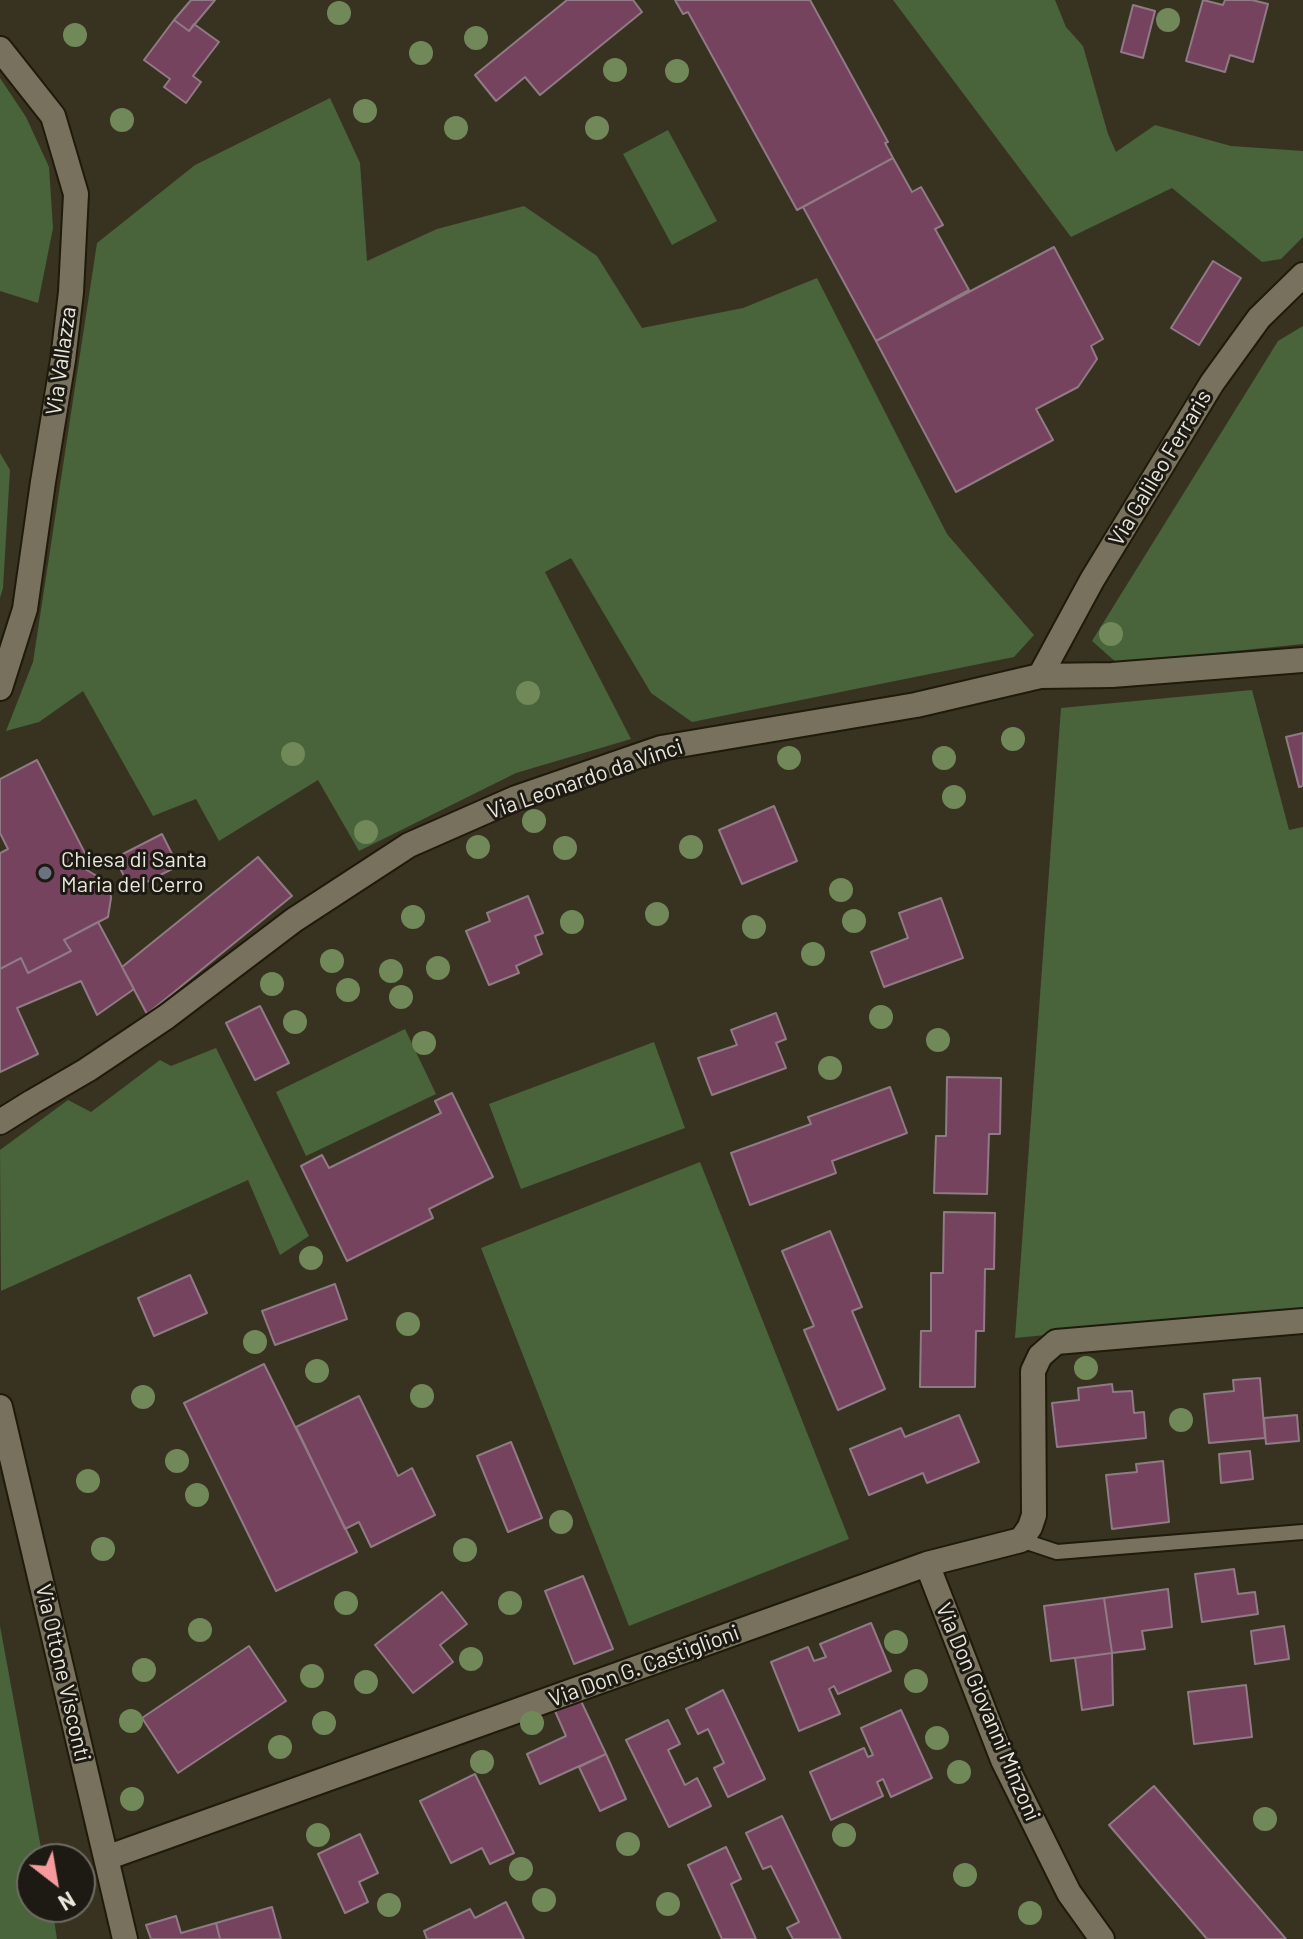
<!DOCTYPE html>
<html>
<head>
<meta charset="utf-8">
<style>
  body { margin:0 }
  #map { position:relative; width:1303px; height:1939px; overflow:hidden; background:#383321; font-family:Barlow,sans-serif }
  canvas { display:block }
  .north { position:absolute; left:16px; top:1843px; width:80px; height:80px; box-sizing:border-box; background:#1d1a13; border:2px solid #6f6c63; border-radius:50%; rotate:149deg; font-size:22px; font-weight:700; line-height:32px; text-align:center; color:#e9e6db }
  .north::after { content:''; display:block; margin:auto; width:28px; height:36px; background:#f59b9d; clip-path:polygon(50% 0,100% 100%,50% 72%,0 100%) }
</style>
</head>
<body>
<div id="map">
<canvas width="1303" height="1939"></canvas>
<div class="north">N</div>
</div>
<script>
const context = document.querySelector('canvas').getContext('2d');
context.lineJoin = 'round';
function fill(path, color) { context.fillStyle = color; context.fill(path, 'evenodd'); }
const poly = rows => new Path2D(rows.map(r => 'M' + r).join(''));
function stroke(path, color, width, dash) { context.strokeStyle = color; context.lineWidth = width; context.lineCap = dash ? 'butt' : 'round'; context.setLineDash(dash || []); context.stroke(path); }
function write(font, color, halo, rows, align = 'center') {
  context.font = font + ' Barlow,sans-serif'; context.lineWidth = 6; context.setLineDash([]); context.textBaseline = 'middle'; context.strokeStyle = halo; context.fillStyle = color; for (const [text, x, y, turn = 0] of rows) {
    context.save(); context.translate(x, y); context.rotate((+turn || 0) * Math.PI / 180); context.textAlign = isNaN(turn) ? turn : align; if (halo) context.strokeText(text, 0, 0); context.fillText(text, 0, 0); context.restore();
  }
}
const green = poly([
  [893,0,1055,0,1066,27,1083,46,1108,134,1116,152,1155,125,1231,146,1303,151,1303,237,1281,259,1262,262,1172,188,1071,237],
  [0,78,26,117,49,167,53,228,38,303,0,291],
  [330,98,360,163,367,261,437,229,524,206,597,256,642,328,743,308,817,278,947,534,1034,635,1014,657,692,722,651,693,571,558,545,572,631,739,516,773,359,851,318,780,219,841,196,799,153,816,83,691,39,722,6,731,33,662,97,243,195,165],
  [668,130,717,221,672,245,623,154],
  [1303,326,1303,644,1117,663,1092,641,1278,341],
  [0,453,10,470,3,588,0,598],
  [1252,690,1289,830,1303,827,1303,1310,1015,1338,1061,708],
  [405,1029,436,1094,306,1156,276,1092],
  [654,1042,685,1128,521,1189,489,1104],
  [216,1048,309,1236,280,1255,248,1180,1,1291,0,1150,68,1100,91,1112,160,1060,171,1066],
  [700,1162,849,1539,629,1626,481,1248],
  [0,1626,43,1859,32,1859,32,1907,52,1907,57,1939,0,1939]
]);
const building = poly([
  [191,0,215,0,189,31,174,20,191,0],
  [567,0,633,0,642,12,540,95,525,77,496,101,475,75,567,0],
  [675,0,810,0,888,142,885,143,893,158,797,210,688,12,683,14,675,0],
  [1203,0,1223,5,1225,0,1252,0,1268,4,1253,62,1230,55,1225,72,1186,61,1203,0],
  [1133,5,1155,11,1143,58,1121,52,1133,5],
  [174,20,189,31,194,24,219,42,193,76,201,82,186,103,164,87,170,79,144,60,174,20],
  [893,158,912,192,921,187,943,225,935,229,969,290,876,341,803,207,893,158],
  [1054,247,1103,339,1091,346,1097,359,1078,387,1036,409,1053,440,956,492,876,341,1054,247],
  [1213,261,1241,278,1199,345,1171,328,1213,261],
  [1303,733,1303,786,1299,787,1286,737,1303,733],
  [37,760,89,861,80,866,102,879,110,889,111,898,108,917,64,940,71,951,28,973,21,958,0,969,0,853,8,849,0,833,0,779,37,760],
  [774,806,797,861,742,884,719,830,774,806],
  [162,834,178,866,131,890,115,858,162,834],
  [258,857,292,896,147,1014,122,967,258,857],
  [528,896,543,933,535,936,542,954,516,966,519,973,489,985,466,931,490,921,487,913,528,896],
  [941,898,963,958,884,987,871,952,908,938,899,913,941,898],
  [98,922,134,989,97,1015,81,981,17,1008,38,1054,0,1072,0,969,21,958,28,973,71,951,64,940,98,922],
  [260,1006,289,1063,255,1080,226,1023,260,1006],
  [776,1013,786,1039,776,1043,786,1068,712,1095,698,1058,737,1045,731,1030,776,1013],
  [947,1077,1001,1078,1000,1134,989,1134,987,1194,934,1193,936,1136,946,1136,947,1077],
  [890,1087,907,1133,832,1161,836,1173,750,1205,731,1153,811,1124,808,1117,890,1087],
  [452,1093,493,1177,429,1209,433,1218,347,1261,301,1166,322,1155,329,1168,441,1113,435,1101,452,1093],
  [944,1212,995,1213,994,1269,985,1269,984,1331,976,1331,975,1387,920,1387,921,1331,931,1331,931,1273,943,1273,944,1212],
  [830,1231,862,1307,852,1311,885,1389,838,1410,804,1330,814,1326,782,1251,830,1231],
  [190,1275,207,1313,154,1336,138,1298,190,1275],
  [335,1284,347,1319,275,1345,262,1311,335,1284],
  [264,1364,357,1552,276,1591,184,1403,264,1364],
  [1260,1378,1265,1438,1209,1443,1204,1394,1234,1391,1233,1380,1260,1378],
  [1112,1384,1113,1392,1132,1391,1134,1413,1144,1412,1146,1438,1057,1447,1052,1403,1079,1400,1078,1388,1112,1384],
  [359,1396,398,1476,412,1468,435,1515,371,1547,359,1522,345,1529,296,1427,359,1396],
  [959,1415,979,1462,927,1483,923,1473,869,1495,850,1449,901,1428,905,1437,959,1415],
  [1297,1415,1299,1441,1266,1444,1264,1418,1297,1415],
  [511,1442,542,1518,508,1532,477,1456,511,1442],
  [1250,1451,1253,1479,1221,1483,1219,1454,1250,1451],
  [1163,1461,1169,1522,1112,1529,1106,1475,1137,1472,1136,1464,1163,1461],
  [1234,1569,1238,1594,1255,1592,1258,1614,1202,1622,1195,1574,1234,1569],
  [583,1576,613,1649,574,1664,545,1591,583,1576],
  [1168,1589,1172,1627,1142,1631,1145,1649,1112,1653,1104,1598,1168,1589],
  [442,1592,467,1624,440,1645,453,1662,413,1693,375,1645,442,1592],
  [1104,1598,1112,1653,1051,1661,1044,1606,1104,1598],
  [871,1623,891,1671,838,1694,834,1686,829,1689,840,1714,799,1731,771,1662,808,1647,814,1661,826,1657,820,1644,871,1623],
  [1284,1626,1289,1659,1255,1664,1251,1631,1284,1626],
  [249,1646,286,1701,178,1773,142,1718,249,1646],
  [1112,1653,1113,1705,1082,1710,1075,1658,1112,1653],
  [1246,1685,1252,1737,1194,1744,1188,1692,1246,1685],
  [723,1690,765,1779,728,1797,714,1768,724,1763,708,1729,698,1734,686,1709,723,1690],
  [580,1699,606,1754,540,1784,527,1754,566,1736,555,1711,580,1699],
  [901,1710,932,1778,891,1797,883,1779,877,1782,883,1796,831,1820,810,1772,864,1748,868,1757,873,1755,861,1728,901,1710],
  [668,1720,680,1744,668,1750,685,1785,697,1778,711,1806,669,1827,626,1740,668,1720],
  [606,1754,626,1799,600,1811,579,1767,606,1754],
  [475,1774,514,1853,490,1864,482,1848,451,1863,420,1801,475,1774],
  [1154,1786,1286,1939,1207,1939,1109,1825,1154,1786],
  [782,1816,841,1939,793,1939,787,1928,799,1922,771,1866,763,1869,746,1833,782,1816],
  [360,1834,378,1873,359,1882,368,1902,345,1913,318,1854,360,1834],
  [726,1847,741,1879,731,1884,756,1939,722,1939,688,1865,726,1847],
  [506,1902,524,1939,427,1939,424,1931,470,1909,475,1918,506,1902],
  [272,1907,281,1939,220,1939,216,1923,272,1907],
  [176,1916,181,1933,216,1923,220,1939,151,1939,146,1925,176,1916]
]);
const lane = poly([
  [1021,1540,1057,1552,1303,1532]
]);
const street = poly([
  [0,49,53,116,76,194,71,292,63,360,43,482,25,609,0,688],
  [1040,676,1092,580,1212,383,1259,318,1303,275],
  [0,1122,32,1102,87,1070,166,1017,294,920,409,845,516,798,661,748,916,705,1040,676,1112,675,1303,660],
  [0,1407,125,1939],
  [927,1564,1003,1760,1069,1893,1102,1939],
  [106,1858,927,1564,1021,1540,1030,1527,1034,1515,1033,1371,1040,1356,1056,1342,1303,1321]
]);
const trees = [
  [339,13],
  [1168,20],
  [75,35],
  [476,38],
  [421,53],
  [615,70],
  [677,71],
  [365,111],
  [122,120],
  [456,128],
  [597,128],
  [1111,634],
  [528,693],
  [1013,739],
  [293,754],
  [789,758],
  [944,758],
  [954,797],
  [534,821],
  [366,832],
  [478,847],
  [691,847],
  [565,848],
  [841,890],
  [657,914],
  [413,917],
  [854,921],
  [572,922],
  [754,927],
  [813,954],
  [332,961],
  [438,968],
  [391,971],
  [272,984],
  [348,990],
  [401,997],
  [881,1017],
  [295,1022],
  [938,1040],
  [424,1043],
  [830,1068],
  [311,1258],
  [408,1324],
  [255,1342],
  [1086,1368],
  [317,1371],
  [422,1396],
  [143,1397],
  [1181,1420],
  [177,1461],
  [88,1481],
  [197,1495],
  [561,1522],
  [103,1549],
  [465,1550],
  [346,1603],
  [510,1603],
  [200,1630],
  [896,1642],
  [471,1659],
  [144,1670],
  [312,1676],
  [916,1681],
  [366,1682],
  [131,1721],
  [324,1723],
  [532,1723],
  [937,1738],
  [280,1747],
  [482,1762],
  [959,1772],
  [132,1799],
  [1265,1819],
  [318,1835],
  [844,1835],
  [628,1844],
  [521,1869],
  [965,1875],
  [544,1900],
  [668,1904],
  [389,1905],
  [1030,1913]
];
const markers = [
  [45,873,8,"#6b7280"]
];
const streetNames = [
  ["Via Vallazza",61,361,-82],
  ["Via Galileo Ferraris",1160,468,-59],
  ["Via Leonardo da Vinci",585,779,-19],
  ["Via Don G. Castiglioni",644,1666,-20],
  ["Via Ottone Visconti",63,1673,77],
  ["Via Don Giovanni Minzoni",988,1712,67]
];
const poiNames = [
  ["Chiesa di Santa",61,860],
  ["Maria del Cerro",61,885]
];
fill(green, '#49633b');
fill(building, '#76435e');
stroke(building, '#907a85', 2);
stroke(lane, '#1f1a09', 18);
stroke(street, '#1f1a09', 28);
stroke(lane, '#77715d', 14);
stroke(street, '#77715d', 24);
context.fillStyle = '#718859';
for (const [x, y] of trees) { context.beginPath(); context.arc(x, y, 12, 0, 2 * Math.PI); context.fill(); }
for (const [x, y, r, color] of markers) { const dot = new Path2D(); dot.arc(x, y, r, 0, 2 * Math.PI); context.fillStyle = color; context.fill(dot); stroke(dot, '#1d1a13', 3); }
write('22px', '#e9e6db', '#1d1a13', streetNames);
write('22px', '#e9e6db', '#1d1a13', poiNames, 'left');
</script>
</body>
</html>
